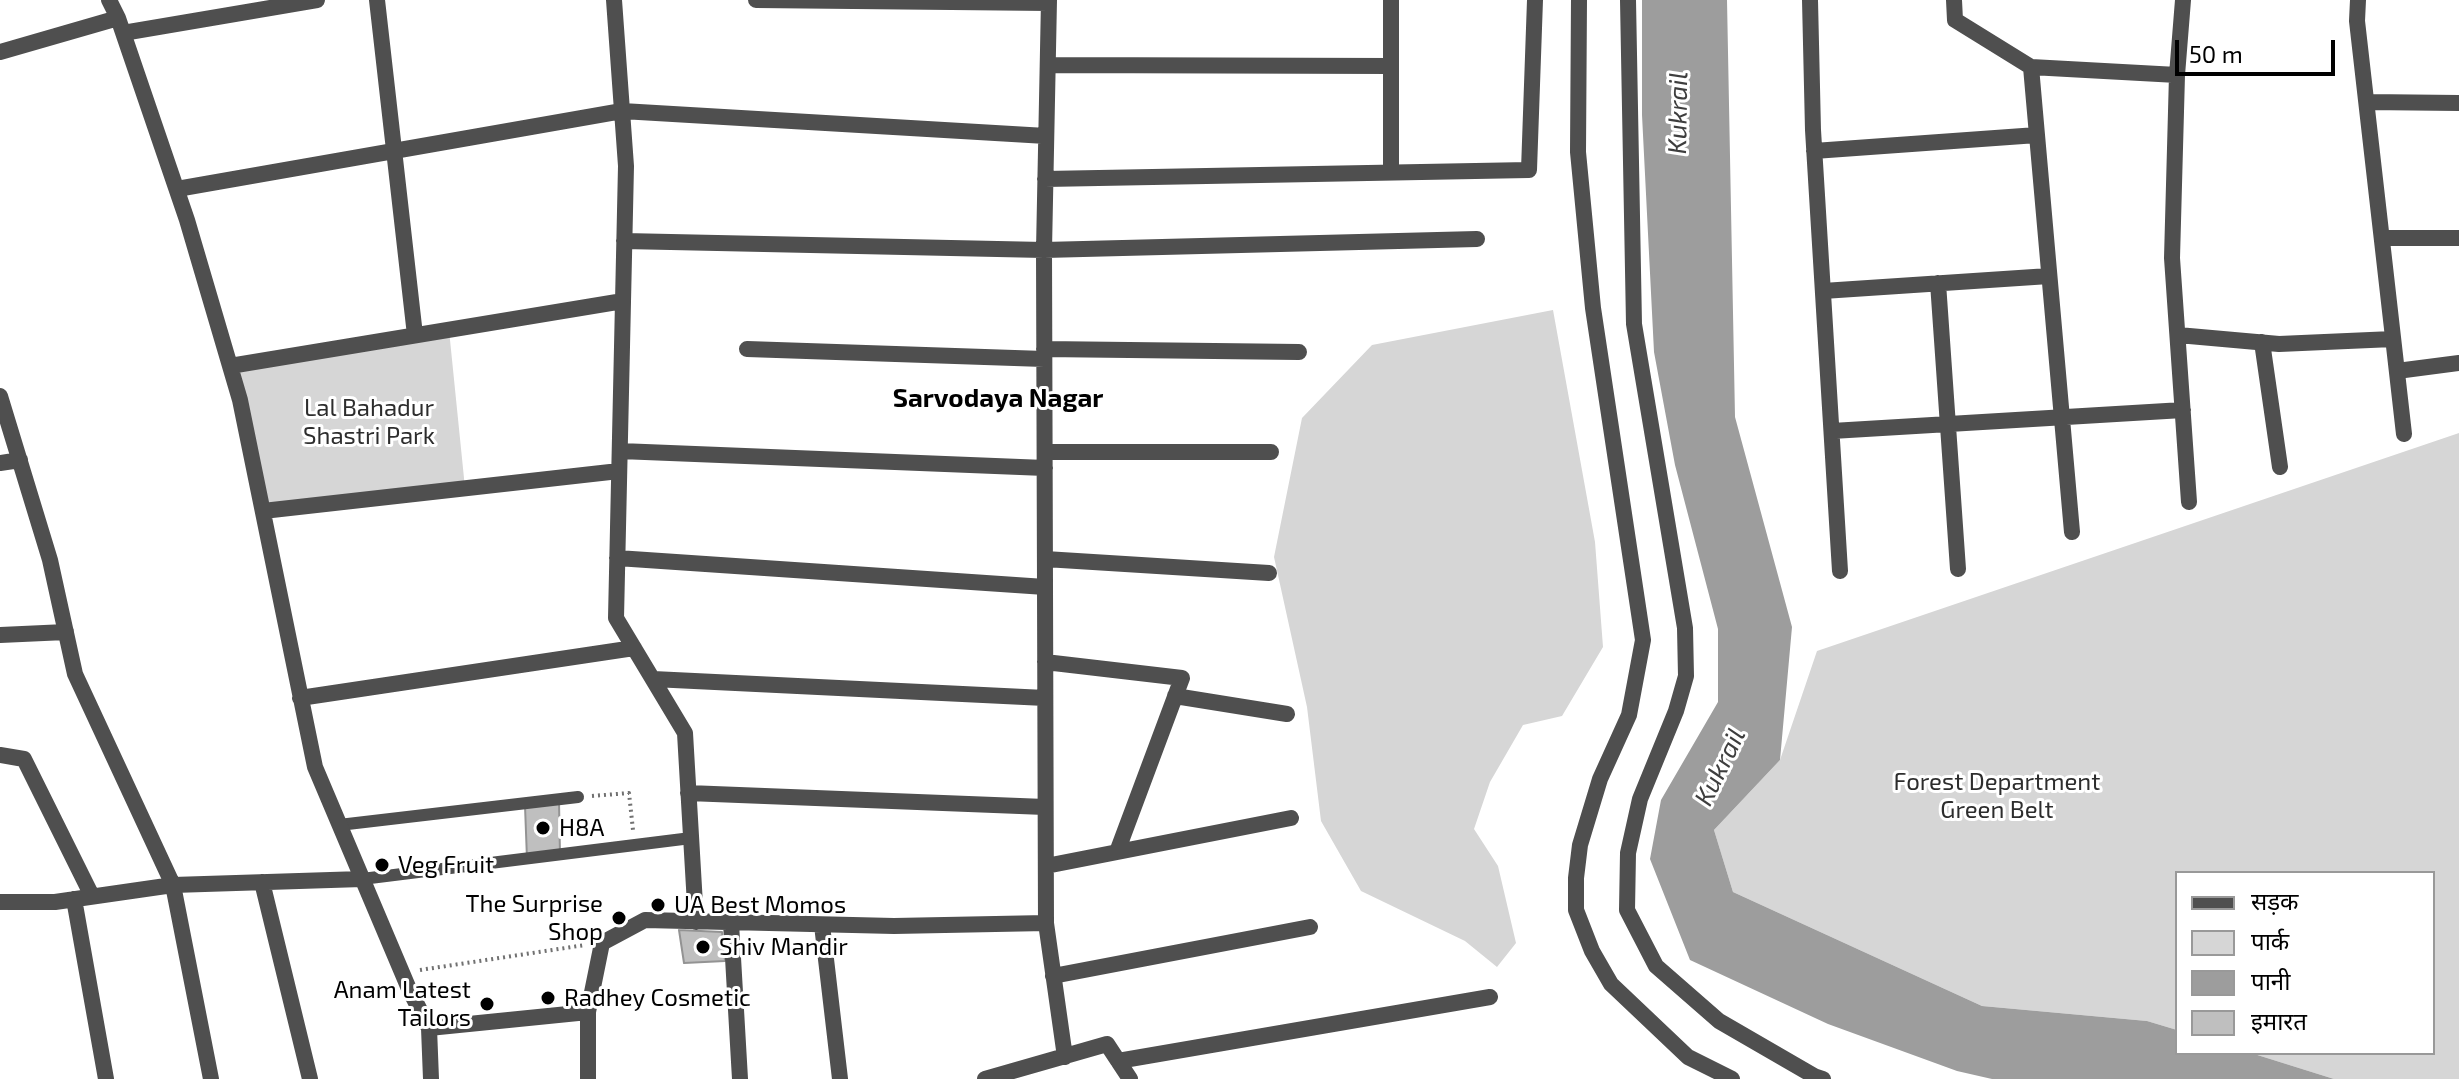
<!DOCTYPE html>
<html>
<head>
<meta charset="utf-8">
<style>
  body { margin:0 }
  #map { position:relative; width:2459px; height:1079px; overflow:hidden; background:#fff; font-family:"Exo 2","Noto Sans Devanagari",sans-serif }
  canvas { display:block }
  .legend { position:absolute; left:2175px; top:871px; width:260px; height:184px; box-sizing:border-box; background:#fff; border:2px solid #999; margin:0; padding:10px 14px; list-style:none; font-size:24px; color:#000 }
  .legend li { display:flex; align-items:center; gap:16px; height:40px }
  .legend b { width:40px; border:2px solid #999 }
  .scale { position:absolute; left:2175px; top:40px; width:160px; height:36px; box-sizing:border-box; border:4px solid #000; border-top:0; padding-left:10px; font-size:24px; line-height:28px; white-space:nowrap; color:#000; -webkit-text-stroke:6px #fff; paint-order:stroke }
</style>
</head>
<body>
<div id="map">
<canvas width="2459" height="1079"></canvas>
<ul class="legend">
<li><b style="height:10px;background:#4f4f4f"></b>सड़क</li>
<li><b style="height:22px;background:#d6d6d6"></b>पार्क</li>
<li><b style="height:22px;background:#9d9d9d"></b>पानी</li>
<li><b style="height:22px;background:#bfbfbf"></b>इमारत</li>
</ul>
<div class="scale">50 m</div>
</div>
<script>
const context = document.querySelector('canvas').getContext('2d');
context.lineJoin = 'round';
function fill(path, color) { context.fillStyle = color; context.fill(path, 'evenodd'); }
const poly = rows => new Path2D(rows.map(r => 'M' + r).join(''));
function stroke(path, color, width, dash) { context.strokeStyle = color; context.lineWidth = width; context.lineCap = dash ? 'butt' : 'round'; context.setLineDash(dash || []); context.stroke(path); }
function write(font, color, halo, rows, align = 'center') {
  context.font = font + ' "Exo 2",sans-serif'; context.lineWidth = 6; context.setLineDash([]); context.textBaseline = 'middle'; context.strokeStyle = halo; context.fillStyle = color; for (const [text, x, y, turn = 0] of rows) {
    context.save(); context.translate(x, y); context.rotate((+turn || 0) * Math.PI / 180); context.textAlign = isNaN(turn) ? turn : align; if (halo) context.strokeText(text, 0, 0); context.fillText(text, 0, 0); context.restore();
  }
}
const green = poly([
  [1553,310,1595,542,1603,647,1562,716,1523,725,1490,782,1474,829,1498,866,1516,943,1497,967,1465,941,1361,891,1321,821,1307,707,1274,557,1302,418,1372,345],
  [449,330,465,488,263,511,230,366],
  [2459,433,2459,1079,2334,1079,2251,1053,2433,1053,2433,873,2177,873,2177,1030,2147,1021,1982,1006,1733,892,1714,830,1780,760,1817,651]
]);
const water = poly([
  [1642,0,1727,0,1735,417,1792,627,1780,760,1714,830,1733,892,1982,1006,2147,1021,2177,1030,2177,1053,2251,1053,2334,1079,1992,1079,1957,1071,1828,1024,1690,960,1650,859,1661,800,1718,702,1718,629,1675,465,1654,352,1642,115]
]);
const building = poly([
  [559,802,560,855,527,859,525,806,559,802],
  [679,930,722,932,725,961,684,963,679,930]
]);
const path = poly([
  [592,796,629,793,633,830],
  [420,970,585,945]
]);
const service = poly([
  [339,825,578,797],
  [362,879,691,838]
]);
const minor = poly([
  [109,0,118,18,187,220,240,400,315,767,409,989,429,1028,588,1012],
  [377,0,415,335],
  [614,0,626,166,616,618,685,733,696,922],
  [756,0,1049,3],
  [1049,0,1044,250,1046,923,1065,1057],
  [1810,0,1813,130,1840,571],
  [1954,0,1955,20,2031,67,2177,75],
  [2183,0,2177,75,2172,258,2189,502],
  [2358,0,2357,21,2404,434],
  [123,33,317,0],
  [0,52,118,18],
  [1048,65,1391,66],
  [2031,67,2072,532],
  [2367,102,2459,103],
  [1814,151,2037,135],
  [1391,172,1391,0],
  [1045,179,1529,170,1535,0],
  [177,189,622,111,1046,136],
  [2382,238,2459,238],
  [624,241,1044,250,1477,239],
  [1938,283,1958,569],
  [1823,291,2049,276],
  [2178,335,2279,344,2393,339],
  [2262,342,2280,467],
  [747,349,1044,359],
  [1044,349,1299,352],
  [230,366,623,301],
  [2397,371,2459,363],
  [0,396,50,560,75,674,173,885,211,1079],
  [1832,431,2183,410],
  [620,451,1045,468],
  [1045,452,1271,452],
  [0,463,20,460],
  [263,511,619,471],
  [617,558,1045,587],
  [1045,559,1269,573],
  [0,635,66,632],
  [1045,662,1182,678,1117,852],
  [653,679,1045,698],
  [1175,696,1287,714],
  [300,698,634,648],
  [0,755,24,759,92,896],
  [688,793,1045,807],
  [1046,866,1291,818],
  [262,882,310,1079],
  [74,899,106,1079],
  [0,902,55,902,173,885,362,879],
  [731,923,740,1079],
  [822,925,840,1079],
  [1053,976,1310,927],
  [429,1028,431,1079],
  [1118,1061,1490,997],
  [588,1079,588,1012,602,943,645,920,894,926,1046,923],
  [985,1079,1107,1044,1130,1079]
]);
const tertiary = poly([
  [1579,0,1578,152,1593,308,1643,640,1629,715,1600,779,1580,845,1576,878,1576,910,1592,951,1611,984,1688,1057,1732,1079],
  [1628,0,1634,324,1685,628,1686,676,1676,711,1640,799,1628,853,1627,910,1656,966,1719,1021,1814,1076,1823,1079]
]);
const markers = [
  [543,828,8,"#000"],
  [382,865,8,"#000"],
  [658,905,8,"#000"],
  [619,918,8,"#000"],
  [703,947,8,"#000"],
  [548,998,8,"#000"],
  [487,1004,8,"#000"]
];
const parkNames = [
  ["Lal Bahadur",369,408],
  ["Shastri Park",369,436],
  ["Forest Department",1997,782],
  ["Green Belt",1997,810]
];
const poiNames = [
  ["H8A",559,828],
  ["Veg Fruit",398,865],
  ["The Surprise",603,904,"right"],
  ["Shop",603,932,"right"],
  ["UA Best Momos",674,905],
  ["Shiv Mandir",719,947],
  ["Anam Latest",471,990,"right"],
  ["Tailors",471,1018,"right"],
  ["Radhey Cosmetic",564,998]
];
const waterNames = [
  ["Kukrail",1678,113,-89],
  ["Kukrail",1720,767,-64]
];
const neighbourhoodNames = [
  ["Sarvodaya Nagar",998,398]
];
fill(green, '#d6d6d6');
fill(water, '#9d9d9d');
fill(building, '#bfbfbf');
stroke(building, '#939393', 2);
stroke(path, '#717171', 4, [2, 4]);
stroke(service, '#4f4f4f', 12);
stroke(minor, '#4f4f4f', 16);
stroke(tertiary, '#4f4f4f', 16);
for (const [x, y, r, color] of markers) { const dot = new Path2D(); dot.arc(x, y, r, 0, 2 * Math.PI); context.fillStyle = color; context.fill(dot); stroke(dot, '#fff', 3); }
write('24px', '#2d2d2d', '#fff', parkNames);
write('24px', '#000', '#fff', poiNames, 'left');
write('italic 26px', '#3e3e3e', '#fff', waterNames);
write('bold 26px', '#000', '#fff', neighbourhoodNames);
</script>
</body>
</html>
